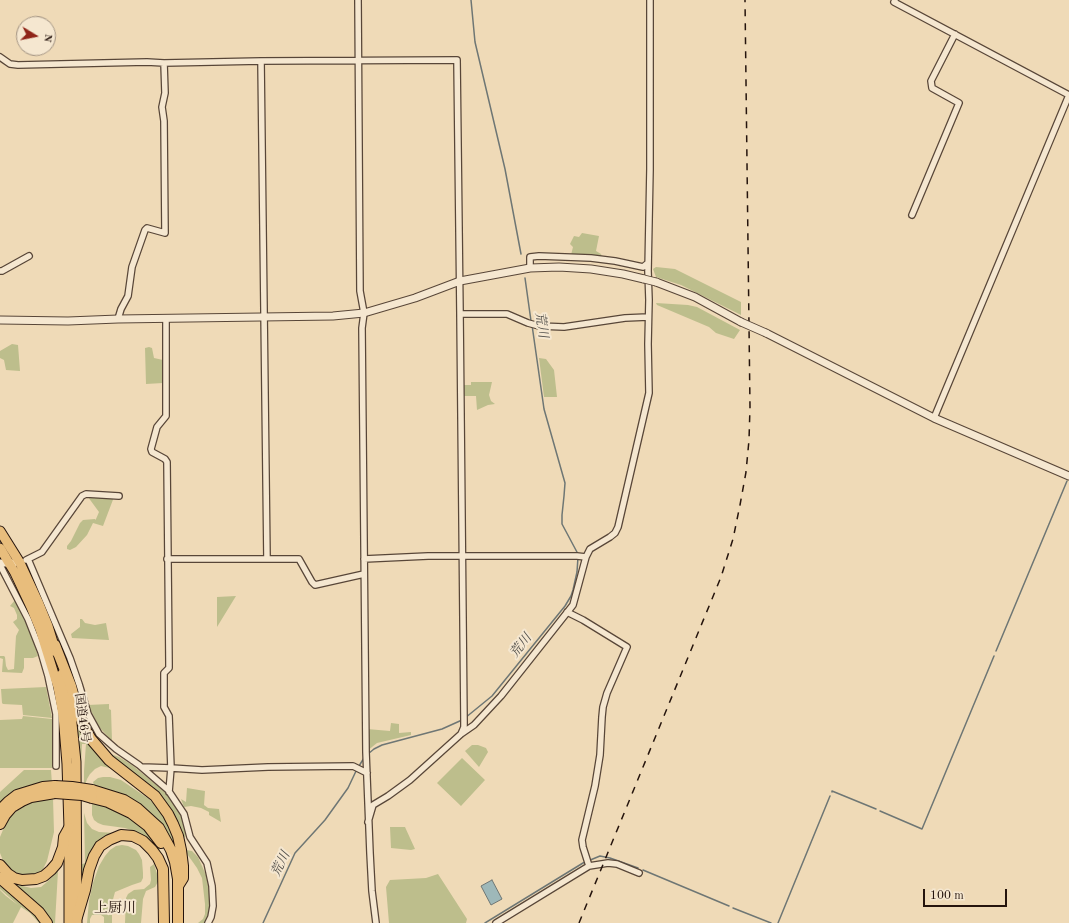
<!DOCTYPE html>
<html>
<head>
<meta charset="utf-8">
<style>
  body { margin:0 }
  #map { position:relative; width:1069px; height:923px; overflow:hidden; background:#efdab7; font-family:"Old Standard TT",serif }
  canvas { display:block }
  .north { position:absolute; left:16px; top:16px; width:40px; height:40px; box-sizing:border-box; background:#f5e7d0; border:1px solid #a29382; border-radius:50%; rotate:100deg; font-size:11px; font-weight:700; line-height:16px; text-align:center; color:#25140d }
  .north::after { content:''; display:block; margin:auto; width:14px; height:18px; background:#8f2418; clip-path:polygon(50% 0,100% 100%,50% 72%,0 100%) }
  .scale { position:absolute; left:923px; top:889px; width:84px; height:18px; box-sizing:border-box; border:2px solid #25140d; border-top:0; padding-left:5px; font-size:12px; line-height:14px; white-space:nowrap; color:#25140d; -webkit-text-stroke:3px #f5e7d0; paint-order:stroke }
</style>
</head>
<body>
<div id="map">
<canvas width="1069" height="923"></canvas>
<div class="north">N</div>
<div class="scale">100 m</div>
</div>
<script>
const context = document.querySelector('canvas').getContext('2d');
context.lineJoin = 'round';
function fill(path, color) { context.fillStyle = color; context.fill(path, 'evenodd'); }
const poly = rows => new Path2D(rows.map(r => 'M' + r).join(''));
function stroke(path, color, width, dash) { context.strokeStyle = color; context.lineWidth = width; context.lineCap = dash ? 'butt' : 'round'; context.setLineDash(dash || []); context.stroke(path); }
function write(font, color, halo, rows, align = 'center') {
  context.font = font + ' "Old Standard TT","Noto Serif JP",serif'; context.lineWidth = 4; context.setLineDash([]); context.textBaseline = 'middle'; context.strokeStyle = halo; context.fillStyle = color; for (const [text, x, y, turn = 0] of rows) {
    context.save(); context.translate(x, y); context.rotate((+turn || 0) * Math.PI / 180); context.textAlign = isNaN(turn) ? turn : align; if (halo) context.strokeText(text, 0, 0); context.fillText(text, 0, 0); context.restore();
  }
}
const green = poly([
  [582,233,599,236,596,251,601,254,602,257,571,255,573,247,570,244,574,236,579,237],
  [656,267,675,269,741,302,741,315,681,285,656,277,653,269],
  [656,303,688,305,697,307,740,330,734,339,716,333,709,327,657,305],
  [12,344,18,345,20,371,6,370,4,360,0,358,0,351],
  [149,347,152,348,154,358,163,360,163,383,146,384,145,348],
  [539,358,546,359,554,370,557,397,544,397],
  [471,382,492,382,489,395,491,401,495,404,488,405,477,410,476,396,462,396,462,385,471,385],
  [91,496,114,497,103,526,93,523,87,535,76,547,70,550,67,549,67,546,71,541,80,523,83,520,95,519,95,520,96,519,99,512,88,497],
  [236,596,217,627,217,597],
  [15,600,16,600,32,637,38,656,33,658,24,658,24,668,22,673,2,672,3,659,0,658,0,656,4,656,5,657,6,666,8,670,14,669,16,636,19,630,13,622,17,619,17,615,14,608,10,606],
  [80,619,82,619,85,623,95,625,106,623,109,640,72,638,71,634,80,627],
  [46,687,52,718,23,715,22,705,3,704,2,703,1,689,2,689],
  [109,704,109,709,111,710,112,741,100,728,88,705],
  [23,716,52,719,52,768,0,768,0,720,22,719],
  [77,723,87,740,114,769,101,766,95,769,90,774,87,779,85,785,84,784,84,771,86,744,82,744,81,766,79,766],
  [391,723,399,724,399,733,411,732,411,735,377,743,367,751,367,729,390,731],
  [472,745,478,745,486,748,488,752,479,767,465,751],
  [108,753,119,757,132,765,166,793,181,815,186,833,185,837,182,840,177,823],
  [462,758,485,780,461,806,437,783],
  [24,770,51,770,52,784,0,804,0,792],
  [103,777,110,777,121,780,149,799,163,813,176,841,178,860,124,796,108,790,97,787,94,785,93,782,98,778],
  [187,788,205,791,204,805,208,808,219,809,221,822,209,815,209,812,201,808,191,806,184,807,181,799,186,802],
  [53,798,54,832,47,861,43,869,36,875,25,875,17,873,10,870,4,863,0,853,0,837,5,825,9,818,17,811,29,803,38,801],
  [92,804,106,806,139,822,153,837,160,850,165,865,134,831,125,828,103,825,98,823,94,820,92,815],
  [84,813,87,823,92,829,99,832,115,833,102,840,81,890,80,865,85,863],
  [390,827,405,827,415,849,411,850,391,848],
  [122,845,128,846,136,850,139,854,142,860,143,873,143,878,141,882,132,885,115,892,112,903,112,923,104,923,104,917,101,915,92,915,90,919,90,923,87,923,89,901,93,883,99,866,105,856,110,850,116,846],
  [186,850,192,851,198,857,206,875,209,890,209,909,207,920,204,923,198,923,203,919,205,914,205,904,202,878,197,868,185,851],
  [154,864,159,880,155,887,146,891,143,899,141,923,125,923,126,898,128,894,134,890,144,889,150,884,151,880,150,867],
  [58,871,55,923,50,923,10,883,31,888,41,887,47,882],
  [438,874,467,919,466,923,389,923,386,887,390,880,426,878],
  [0,884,4,889,31,910,42,923,39,923,30,913,21,907,13,923,0,923,0,890,6,896,18,905,0,889]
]);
const water = poly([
  [492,880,502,899,491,905,481,886,492,880]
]);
const stream = poly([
  [471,0,475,42,505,169,521,254],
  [525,278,531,321],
  [532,325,544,409,565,483,564,496,562,515,562,524,578,554],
  [996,651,1067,481],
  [465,718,492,696,565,606,571,596,573,590,577,572,578,557],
  [368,754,374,749,382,745,442,729,462,720],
  [359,766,364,758],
  [832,792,832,791,876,809],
  [880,811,922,829,994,656],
  [643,870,729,906],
  [733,908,771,923],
  [263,923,295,853,325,820,348,788,357,769],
  [485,923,583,863,600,856,610,858,638,868],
  [778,923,830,796]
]);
const minor = poly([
  [358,0,360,291,364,313,362,328,366,752,370,853,372,891,376,923],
  [895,0,894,2,1069,95],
  [0,57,10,64,18,65,147,62,164,63,261,61,457,60,460,314,507,314,528,323,539,326,564,327,625,318,648,317],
  [261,61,267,559],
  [912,215,959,103,932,88,931,81,955,34],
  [530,268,530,257,539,256,591,258,615,261,643,267,648,263],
  [0,271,2,271,29,256],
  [460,314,464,721,464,727,461,734],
  [166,318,166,416,157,427,151,449,152,452,165,459,167,462,169,663,169,668,164,673,164,707,169,716,171,768,202,770,268,767,353,766,367,773],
  [118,319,121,309,128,296,132,267,145,230,147,228,165,233,164,121,162,107,165,93,164,63],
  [934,418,1069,95],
  [28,559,70,658,79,684,88,714,99,734,116,749,139,765,168,790,184,814,190,837,207,863,212,886,213,906,211,917,208,923],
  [167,559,299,559,312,582,315,585,364,574],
  [364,559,428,556,577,556,586,557],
  [26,560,42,552,82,496,86,494,119,496],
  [0,565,28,619,41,652,48,676,56,714,56,766],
  [567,612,583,620,627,647,607,693,603,707,602,717,600,755,595,786,582,840,583,847,589,866],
  [142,767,171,768,169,792],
  [368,822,373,805,388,796,410,780,461,734,474,725,501,696,573,605,586,557,590,549,610,537,615,533,618,527,649,393,648,344,649,300,648,271,650,169,650,0],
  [496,923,589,866,608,863,617,864,639,873]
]);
const tertiary = poly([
  [656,282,695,297,741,322],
  [0,320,68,321,118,319,333,316,364,313,415,298,460,281,530,268,559,267,591,269,623,274,644,279],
  [766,333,934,418,1069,476],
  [0,563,14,563]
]);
const trunk = poly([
  [0,531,20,563,39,604,48,626,56,652],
  [0,548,15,573,31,607,40,629,58,687,63,715,67,764,69,828,69,923],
  [62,674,71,714,76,762,77,923]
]);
const motorway = poly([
  [55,645,71,686,78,712,85,729,91,739,109,760,155,796,168,814,173,824,178,836,181,850,183,866,183,878,178,886],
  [92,790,124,800,137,808,159,828,171,850,175,862,178,879,178,923],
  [92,798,108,802,131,813,148,826,161,843],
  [0,810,8,802,17,795,43,787,55,786],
  [0,824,5,815,12,807,22,801,31,797,55,793],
  [0,865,8,874,14,878,22,880,36,879,44,876,51,870,57,863,63,847,64,837,69,828],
  [0,878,39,912,47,923],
  [77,917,85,890,89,870,94,856,100,846,109,840,121,835,133,836,143,841,152,850,158,858,163,869,164,923]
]);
const rail = poly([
  [579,923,721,577,733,539,740,505,746,472,749,440,750,407,745,0]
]);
const tertiaryBridge = poly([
  [644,279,656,282],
  [741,322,766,333]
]);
const motorwayBridge = poly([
  [55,786,72,787,92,790],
  [55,793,82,795,92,798]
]);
const streetNames = [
  ["国道46号",82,718,82]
];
const waterNames = [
  ["荒川",541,325,82],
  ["荒川",521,646,-52],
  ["荒川",281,864,-64]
];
const quarterNames = [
  ["上厨川",115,908]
];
fill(green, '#bdbe8c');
fill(water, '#9eb8b9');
stroke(water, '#6e7674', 1);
stroke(stream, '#6e7674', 1.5);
stroke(minor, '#584638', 8);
stroke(tertiary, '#584638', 9);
stroke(trunk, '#25140d', 11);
stroke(motorway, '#25140d', 12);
stroke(minor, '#f5e7d0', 5.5);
stroke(tertiary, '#f5e7d0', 7);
stroke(trunk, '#e8bd7c', 9);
stroke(motorway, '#e8bd7c', 10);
stroke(rail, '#25140d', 1.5, [7, 7]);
stroke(tertiaryBridge, '#584638', 9, []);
stroke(motorwayBridge, '#25140d', 12, []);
stroke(tertiaryBridge, '#f5e7d0', 7);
stroke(motorwayBridge, '#e8bd7c', 10);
write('12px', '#25140d', '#f5e7d0', streetNames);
write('italic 13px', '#4f4d49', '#f5e7d0', waterNames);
write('14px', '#25140d', '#f5e7d0', quarterNames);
</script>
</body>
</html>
